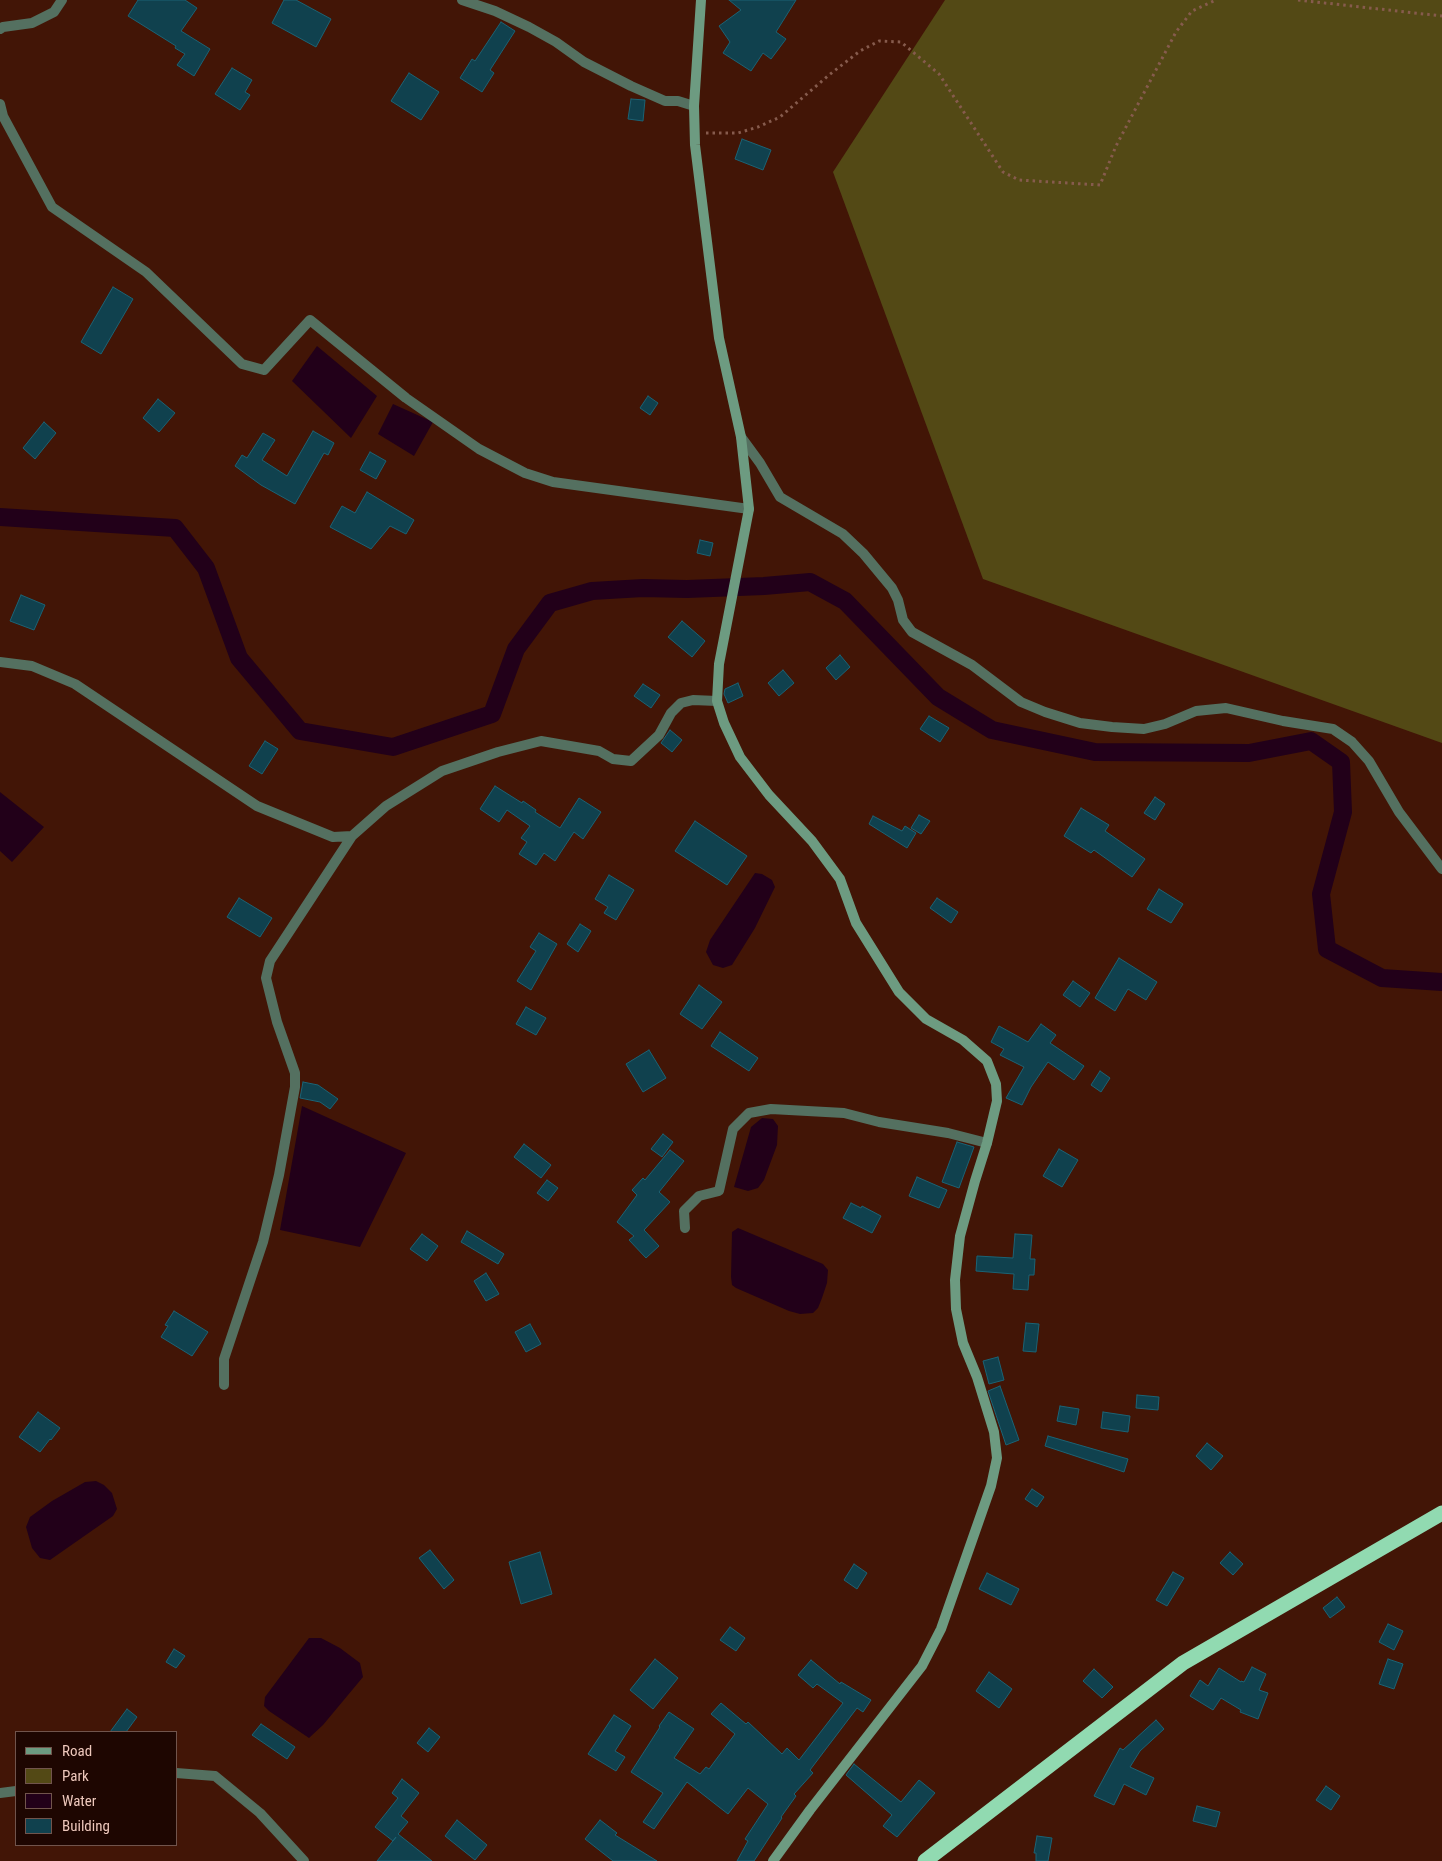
<!DOCTYPE html>
<html>
<head>
<meta charset="utf-8">
<style>
  body { margin:0 }
  #map { position:relative; width:1442px; height:1861px; overflow:hidden; background:#421506; font-family:"Roboto Condensed",sans-serif }
  canvas { display:block }
  .legend { position:absolute; left:15px; top:1731px; width:162px; height:115px; box-sizing:border-box; background:#1e0601; border:1px solid #71544c; margin:0; padding:6px 9px; list-style:none; font-size:15px; color:#eec8bc }
  .legend li { display:flex; align-items:center; gap:10px; height:25px }
  .legend b { width:25px; border:1px solid #71544c }
</style>
</head>
<body>
<div id="map">
<canvas width="1442" height="1861"></canvas>
<ul class="legend">
<li><b style="height:6px;background:#6d9b81"></b>Road</li>
<li><b style="height:14px;background:#534915"></b>Park</li>
<li><b style="height:14px;background:#220019"></b>Water</li>
<li><b style="height:14px;background:#10414e"></b>Building</li>
</ul>
</div>
<script>
const context = document.querySelector('canvas').getContext('2d');
context.lineJoin = 'round';
function fill(path, color) { context.fillStyle = color; context.fill(path, 'evenodd'); }
const poly = rows => new Path2D(rows.map(r => 'M' + r).join(''));
function stroke(path, color, width, dash) { context.strokeStyle = color; context.lineWidth = width; context.lineCap = dash ? 'butt' : 'round'; context.setLineDash(dash || []); context.stroke(path); }
const green = poly([
  [945,0,1442,0,1442,743,983,579,833,172]
]);
const water = poly([
  [317,346,377,396,351,438,292,381],
  [393,404,433,422,414,456,378,434],
  [0,792,44,827,12,862,0,851],
  [755,873,762,874,772,880,775,887,755,928,732,965,723,968,713,965,706,952,710,940],
  [302,1106,406,1153,360,1247,280,1230],
  [762,1118,773,1119,778,1126,777,1145,764,1180,758,1188,748,1191,734,1187,751,1127],
  [738,1228,823,1264,828,1270,827,1283,822,1298,818,1308,813,1313,800,1314,789,1311,736,1288,732,1285,731,1277,732,1232],
  [96,1481,104,1485,112,1493,117,1509,113,1516,50,1560,40,1558,32,1548,26,1527,30,1517,52,1501,85,1482],
  [309,1638,321,1638,340,1648,360,1663,363,1677,323,1725,309,1738,269,1711,264,1706,265,1697]
]);
const canal = poly([
  [0,517,175,528,206,568,239,658,300,731,393,747,492,714,516,649,550,603,592,591,643,588,687,589,764,586,810,582,845,601,938,697,992,730,1095,752,1249,753,1311,741,1341,762,1343,812,1321,894,1327,949,1382,978,1442,982]
]);
const building = poly([
  [138,0,185,0,197,8,181,31,210,49,194,76,177,65,185,54,175,48,176,46,128,16,138,0],
  [284,0,296,0,331,19,316,47,272,23,284,0],
  [729,0,796,0,776,32,786,39,771,59,763,53,751,71,723,53,730,42,719,26,741,10,729,0],
  [501,22,515,31,490,70,494,73,482,92,460,78,472,59,475,61,501,22],
  [232,68,252,80,245,92,250,95,240,110,215,94,232,68],
  [409,73,439,92,421,120,391,101,409,73],
  [631,99,645,100,643,121,628,119,631,99],
  [742,139,771,150,763,170,735,159,742,139],
  [113,287,133,299,101,354,81,342,113,287],
  [648,396,658,403,650,415,640,408,648,396],
  [158,399,175,413,159,432,143,418,158,399],
  [44,422,56,433,35,459,23,448,44,422],
  [313,431,334,443,328,455,324,453,295,504,261,485,235,466,242,455,247,458,263,433,275,440,262,460,287,476,313,431],
  [370,452,386,461,376,479,360,470,370,452],
  [367,492,414,520,406,534,390,526,371,549,330,527,342,506,355,513,367,492],
  [700,540,713,543,710,556,697,553,700,540],
  [21,595,45,605,34,630,10,621,21,595],
  [682,621,705,641,692,657,668,637,682,621],
  [840,655,850,667,836,680,826,668,840,655],
  [783,670,794,683,779,696,768,683,783,670],
  [738,683,743,696,728,703,724,694,725,689,738,683],
  [643,684,660,695,651,708,634,696,643,684],
  [929,716,949,728,940,742,920,729,929,716],
  [670,730,682,740,672,752,661,743,670,730],
  [265,741,278,749,262,774,249,766,265,741],
  [495,786,522,803,523,801,536,810,535,812,560,828,579,798,601,812,583,839,574,832,555,861,544,853,536,865,519,854,527,842,521,838,530,826,507,810,499,822,480,809,495,786],
  [1155,797,1165,804,1155,820,1144,813,1155,797],
  [1081,808,1109,825,1105,831,1145,859,1132,877,1094,850,1091,853,1064,836,1081,808],
  [919,815,930,821,921,834,911,828,919,815],
  [873,816,902,831,905,826,916,833,907,848,869,824,873,816],
  [695,821,747,856,727,885,675,851,695,821],
  [609,875,634,890,616,920,604,913,608,907,595,899,609,875],
  [1159,889,1183,904,1171,923,1147,909,1159,889],
  [239,898,272,918,260,937,227,917,239,898],
  [937,898,958,912,951,923,930,908,937,898],
  [580,924,591,931,578,952,567,944,580,924],
  [539,933,557,944,531,990,517,981,536,951,530,947,539,933],
  [1119,958,1157,982,1146,1000,1128,989,1115,1011,1095,998,1119,958],
  [1073,981,1090,993,1080,1007,1063,995,1073,981],
  [699,985,722,1002,702,1029,680,1014,699,985],
  [526,1007,546,1018,536,1035,516,1024,526,1007],
  [1041,1024,1056,1035,1050,1043,1084,1066,1074,1080,1048,1062,1031,1087,1022,1105,1006,1098,1024,1067,1000,1055,1004,1049,991,1042,999,1026,1028,1042,1041,1024],
  [720,1032,758,1058,749,1071,711,1046,720,1032],
  [649,1050,666,1078,643,1092,626,1064,649,1050],
  [1100,1071,1110,1078,1101,1092,1091,1085,1100,1071],
  [303,1082,318,1085,338,1099,330,1109,320,1102,300,1098,303,1082],
  [663,1134,673,1142,662,1157,651,1149,663,1134],
  [957,1142,974,1147,959,1188,942,1182,957,1142],
  [524,1144,551,1165,541,1178,514,1157,524,1144],
  [1059,1149,1078,1160,1062,1187,1043,1176,1059,1149],
  [670,1150,684,1161,659,1192,670,1202,644,1230,659,1246,646,1258,629,1240,634,1236,617,1222,637,1195,632,1190,643,1178,645,1180,670,1150],
  [917,1177,947,1190,939,1208,909,1196,917,1177],
  [547,1180,558,1188,548,1201,537,1193,547,1180],
  [851,1203,861,1208,862,1206,881,1216,872,1233,843,1218,851,1203],
  [467,1231,504,1254,498,1264,461,1242,467,1231],
  [422,1234,438,1246,427,1261,410,1249,422,1234],
  [1015,1234,1032,1235,1030,1259,1035,1259,1034,1275,1029,1275,1028,1290,1013,1289,1014,1274,976,1271,977,1256,1013,1258,1015,1234],
  [486,1273,499,1294,486,1301,474,1281,486,1273],
  [174,1311,208,1332,192,1356,161,1337,168,1326,165,1325,174,1311],
  [1026,1323,1039,1324,1036,1352,1023,1351,1026,1323],
  [530,1324,541,1344,526,1352,515,1332,530,1324],
  [998,1357,1004,1380,989,1384,983,1361,998,1357],
  [1000,1386,1019,1440,1006,1445,988,1391,1000,1386],
  [1137,1395,1159,1397,1158,1410,1136,1408,1137,1395],
  [1060,1406,1079,1409,1076,1425,1057,1421,1060,1406],
  [38,1412,60,1428,51,1440,50,1439,40,1452,19,1437,38,1412],
  [1103,1412,1130,1416,1128,1432,1101,1428,1103,1412],
  [1048,1436,1128,1459,1124,1472,1045,1446,1048,1436],
  [1207,1443,1223,1456,1211,1470,1196,1456,1207,1443],
  [1032,1489,1044,1497,1037,1507,1025,1499,1032,1489],
  [430,1550,454,1580,444,1589,419,1558,430,1550],
  [540,1552,552,1594,521,1604,509,1562,540,1552],
  [1230,1552,1243,1564,1233,1575,1220,1563,1230,1552],
  [854,1564,867,1573,857,1589,844,1580,854,1564],
  [1173,1572,1184,1578,1167,1606,1156,1600,1173,1572],
  [987,1573,1019,1589,1011,1605,979,1589,987,1573],
  [1337,1597,1345,1607,1330,1618,1323,1608,1337,1597],
  [1388,1624,1403,1631,1394,1650,1379,1642,1388,1624],
  [730,1627,745,1638,736,1651,720,1640,730,1627],
  [174,1649,185,1656,176,1668,166,1662,174,1649],
  [655,1659,678,1678,653,1709,630,1690,655,1659],
  [1388,1659,1403,1664,1394,1689,1379,1684,1388,1659],
  [811,1660,840,1684,841,1682,871,1700,863,1712,857,1708,810,1770,813,1773,794,1794,796,1796,781,1817,782,1818,754,1861,737,1861,748,1841,745,1839,768,1804,748,1788,728,1814,687,1782,654,1829,643,1822,663,1793,631,1772,660,1727,659,1726,669,1712,694,1729,674,1758,700,1774,706,1767,709,1769,735,1734,711,1714,721,1703,746,1724,748,1722,782,1754,787,1748,799,1760,843,1703,817,1684,813,1688,798,1675,811,1660],
  [1252,1667,1266,1674,1259,1690,1268,1693,1258,1719,1240,1712,1241,1710,1221,1698,1213,1710,1190,1696,1200,1680,1208,1686,1219,1668,1241,1682,1241,1681,1244,1682,1252,1667],
  [1094,1669,1113,1687,1102,1698,1083,1681,1094,1669],
  [989,1672,1012,1689,999,1708,976,1691,989,1672],
  [127,1709,137,1717,126,1732,110,1732,127,1709],
  [614,1715,631,1726,615,1751,625,1757,616,1771,588,1754,614,1715],
  [1156,1720,1164,1729,1140,1751,1130,1767,1154,1778,1146,1795,1124,1784,1114,1805,1094,1796,1120,1748,1123,1750,1156,1720],
  [261,1724,295,1747,287,1759,252,1735,261,1724],
  [429,1728,440,1737,428,1752,417,1743,429,1728],
  [854,1764,901,1802,919,1780,935,1793,897,1837,883,1826,892,1815,846,1775,854,1764],
  [402,1779,419,1793,401,1816,408,1822,398,1834,432,1861,377,1861,396,1837,393,1841,375,1827,398,1798,392,1793,402,1779],
  [1326,1786,1340,1796,1331,1810,1316,1800,1326,1786],
  [1197,1806,1220,1812,1216,1827,1193,1821,1197,1806],
  [457,1820,487,1845,475,1860,445,1836,457,1820],
  [600,1820,617,1833,615,1835,657,1861,613,1861,585,1839,600,1820],
  [1037,1836,1052,1838,1048,1861,1036,1861,1036,1853,1034,1853,1037,1836]
]);
const path = poly([
  [1298,0,1442,16],
  [706,133,738,133,758,127,780,117,829,75,860,51,879,41,901,42,939,74,1003,172,1019,180,1100,185,1116,146,1176,32,1192,11,1216,0]
]);
const street = poly([
  [462,0,495,11,529,27,556,42,584,62,631,86,665,101,678,101,694,106],
  [0,29,3,27,32,23,54,12,62,0],
  [0,104,3,116,52,207,146,272,242,364,264,370,310,320,406,398,479,449,525,473,553,482,749,509],
  [741,437,760,463,780,497,843,534,863,553,892,588,898,600,903,620,912,632,972,665,1021,702,1045,712,1080,723,1112,727,1144,729,1165,724,1196,711,1226,708,1283,721,1333,729,1352,742,1369,761,1399,812,1442,869],
  [0,662,32,666,75,684,257,806,333,837,352,836,386,806,442,771,498,752,541,741,599,751,613,759,631,761,659,735,671,713,681,703,693,700,717,701],
  [685,1228,684,1211,699,1196,719,1191,733,1129,749,1113,771,1109,844,1113,879,1122,948,1133,987,1143],
  [224,1385,224,1359,263,1242,279,1175,295,1087,295,1073,277,1022,266,978,270,961,352,836],
  [176,1773,215,1776,260,1813,304,1861],
  [0,1793,16,1791]
]);
const secondary = poly([
  [701,0,694,106,695,145,719,338,741,437,749,509,719,664,717,701,724,723,740,757,769,795,812,841,840,879,856,923,899,992,926,1019,963,1040,987,1061,996,1084,997,1101,987,1143,975,1181,960,1236,955,1280,956,1309,963,1343,977,1377,994,1432,997,1458,991,1486,941,1629,922,1666,810,1810,773,1861]
]);
const highway = poly([
  [925,1861,1183,1663,1442,1513]
]);
fill(green, '#534915');
fill(water, '#220019');
stroke(canal, '#220019', 18);
fill(building, '#10414e');
stroke(building, '#1b6375', 1);
stroke(path, '#865b4d', 3, [2.5, 4]);
stroke(street, '#547060', 10);
stroke(secondary, '#6d9b81', 10);
stroke(highway, '#91dab1', 15);
</script>
</body>
</html>
